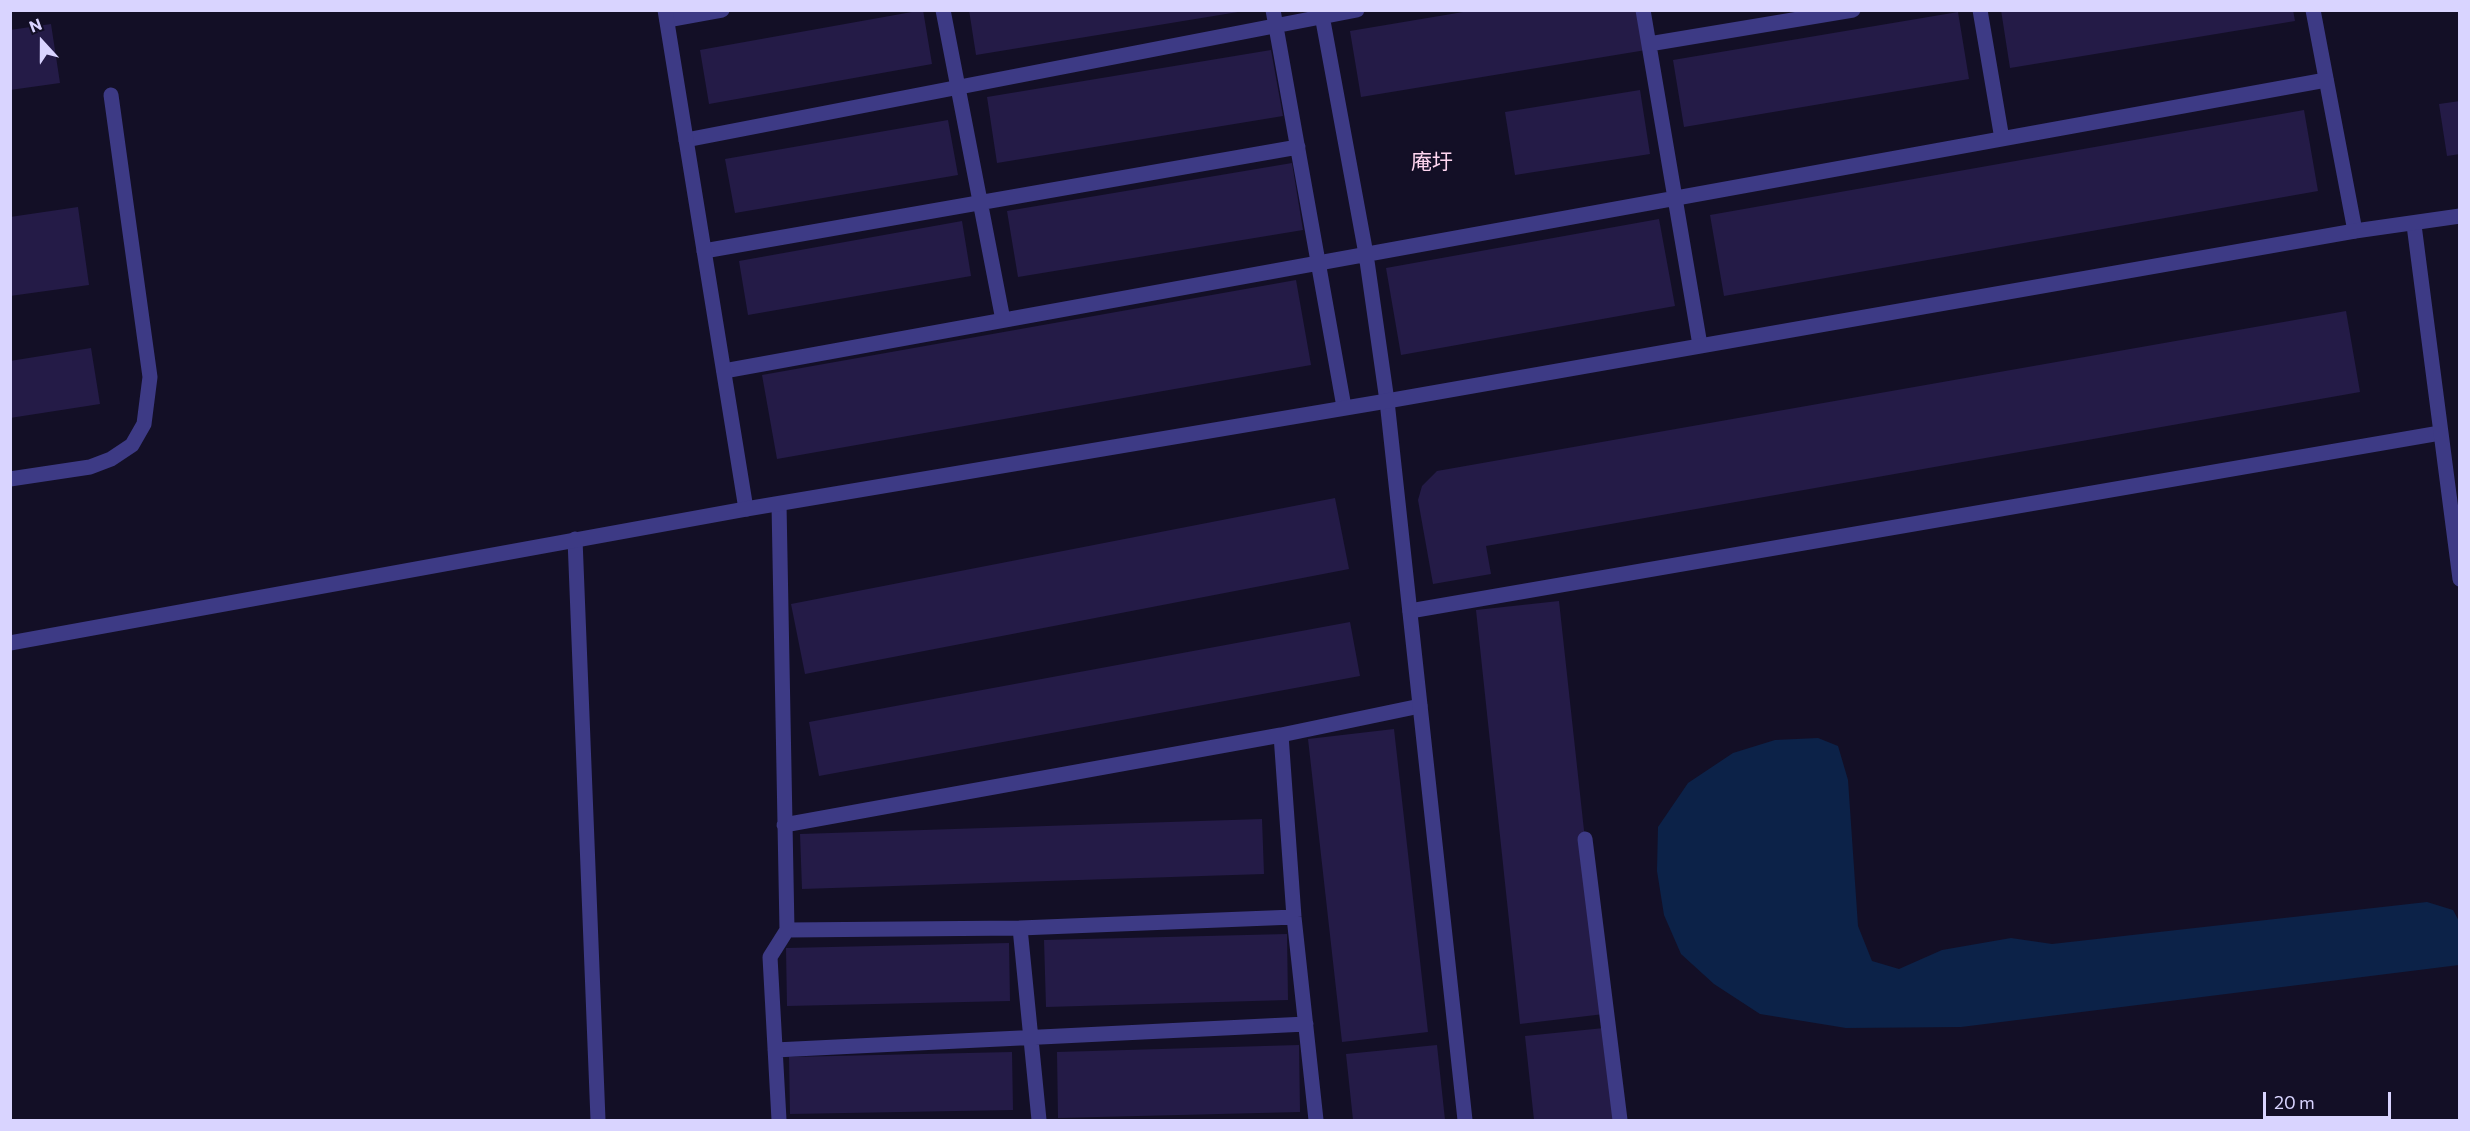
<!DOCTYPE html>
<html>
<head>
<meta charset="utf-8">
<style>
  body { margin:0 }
  #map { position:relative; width:2470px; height:1131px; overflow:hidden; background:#130f26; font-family:Commissioner,sans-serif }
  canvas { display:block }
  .frame { position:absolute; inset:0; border:12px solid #d9d4ff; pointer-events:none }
  .north { position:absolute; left:12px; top:12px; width:60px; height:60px; -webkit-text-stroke:4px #130f26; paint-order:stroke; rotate:339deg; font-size:16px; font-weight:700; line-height:24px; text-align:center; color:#d9d4ff }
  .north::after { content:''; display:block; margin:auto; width:21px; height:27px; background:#d9d4ff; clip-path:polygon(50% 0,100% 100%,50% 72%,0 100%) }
  .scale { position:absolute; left:2263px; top:1092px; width:128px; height:27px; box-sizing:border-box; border:3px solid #d9d4ff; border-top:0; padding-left:8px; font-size:18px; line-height:21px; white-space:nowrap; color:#d9d4ff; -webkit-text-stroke:4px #130f26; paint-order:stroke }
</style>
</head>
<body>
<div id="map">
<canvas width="2470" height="1131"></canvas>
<div class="frame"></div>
<div class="north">N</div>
<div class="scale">20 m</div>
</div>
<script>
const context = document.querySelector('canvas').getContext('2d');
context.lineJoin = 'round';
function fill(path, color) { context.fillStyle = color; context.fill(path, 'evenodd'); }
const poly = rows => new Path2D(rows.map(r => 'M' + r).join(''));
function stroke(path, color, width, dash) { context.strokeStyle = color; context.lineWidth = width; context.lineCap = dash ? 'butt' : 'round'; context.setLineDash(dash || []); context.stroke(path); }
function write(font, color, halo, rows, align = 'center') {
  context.font = font + ' Commissioner,"Noto Sans SC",sans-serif'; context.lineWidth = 4.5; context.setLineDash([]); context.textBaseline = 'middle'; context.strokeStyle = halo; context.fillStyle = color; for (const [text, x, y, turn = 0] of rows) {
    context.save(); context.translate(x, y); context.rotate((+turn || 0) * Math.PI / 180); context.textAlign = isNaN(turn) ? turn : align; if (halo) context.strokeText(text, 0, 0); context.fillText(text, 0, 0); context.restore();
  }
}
const water = poly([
  [1818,738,1838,746,1848,780,1858,926,1872,961,1899,969,1942,950,2011,938,2052,944,2427,902,2453,910,2459,921,2459,965,1961,1027,1846,1028,1760,1014,1714,984,1681,954,1664,915,1657,871,1658,827,1688,783,1733,753,1775,740]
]);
const building = poly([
  [923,10,932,64,709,104,700,50],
  [969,10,1238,10,1238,12,976,55],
  [1475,10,1639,10,1646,50,1361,97,1350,31],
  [2001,10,2293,10,2295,21,2010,68],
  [1958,12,1969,79,1684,127,1673,60],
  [51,24,60,83,10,90,10,30],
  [1271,50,1283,116,997,163,987,97],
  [1640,90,1650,154,1515,175,1505,112],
  [2460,101,2460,154,2447,156,2439,104],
  [2304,110,2318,191,1724,296,1710,215],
  [948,120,958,175,735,213,725,159],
  [1292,163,1303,230,1018,277,1007,211],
  [78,207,89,285,10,296,10,217],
  [1659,219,1675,306,1401,355,1386,268],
  [962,221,971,276,748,315,739,261],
  [1296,280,1311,365,777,459,762,375],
  [2346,311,2360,392,1486,546,1491,574,1433,584,1418,500,1422,486,1437,471],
  [91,348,100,404,10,418,10,361],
  [1335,498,1349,569,805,674,791,604],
  [1559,601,1604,1014,1520,1024,1476,610],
  [1350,622,1360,676,819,776,809,722],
  [1394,729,1428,1032,1342,1042,1308,739],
  [1262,819,1264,874,802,889,800,834],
  [1287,934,1288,1000,1046,1007,1044,940],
  [1009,943,1010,1001,787,1006,786,948],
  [1604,1028,1614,1120,1534,1120,1525,1036],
  [1299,1045,1300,1112,1058,1118,1057,1052],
  [1437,1045,1445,1120,1353,1120,1346,1054],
  [1012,1052,1013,1110,790,1114,789,1057]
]);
const service = poly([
  [943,10,1003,320],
  [1273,10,1344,407],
  [1321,10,1366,254,1387,401],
  [1643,10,1700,345],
  [1980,10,2002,139],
  [667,20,722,10],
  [1649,44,1853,10],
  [686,140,1357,10],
  [704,251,1298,147],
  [724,371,2326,80],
  [10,479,90,467,111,459,132,445,144,424,150,377,111,95],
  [779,504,787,930,1020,928,1294,917],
  [1410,611,2440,433],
  [1281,735,1294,917,1316,1120],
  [784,825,1281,735,1420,706],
  [1585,839,1620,1120],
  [1020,928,1039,1120],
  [775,1050,1306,1024],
  [779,1120,770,957,787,930]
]);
const minor = poly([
  [665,10,746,509],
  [2313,10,2355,231],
  [2414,225,2460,579],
  [1387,401,1465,1120],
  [575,539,598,1120]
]);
const tertiary = poly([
  [10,643,746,509,1387,401,2355,231,2460,216]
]);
const quarterNames = [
  ["庵圩",1432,162]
];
fill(water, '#0c2248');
fill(building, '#241b47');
stroke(service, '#3d3a85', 15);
stroke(minor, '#3d3a85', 15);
stroke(tertiary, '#3d3a85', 15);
write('21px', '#ffd6f0', '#130f26', quarterNames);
</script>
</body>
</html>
